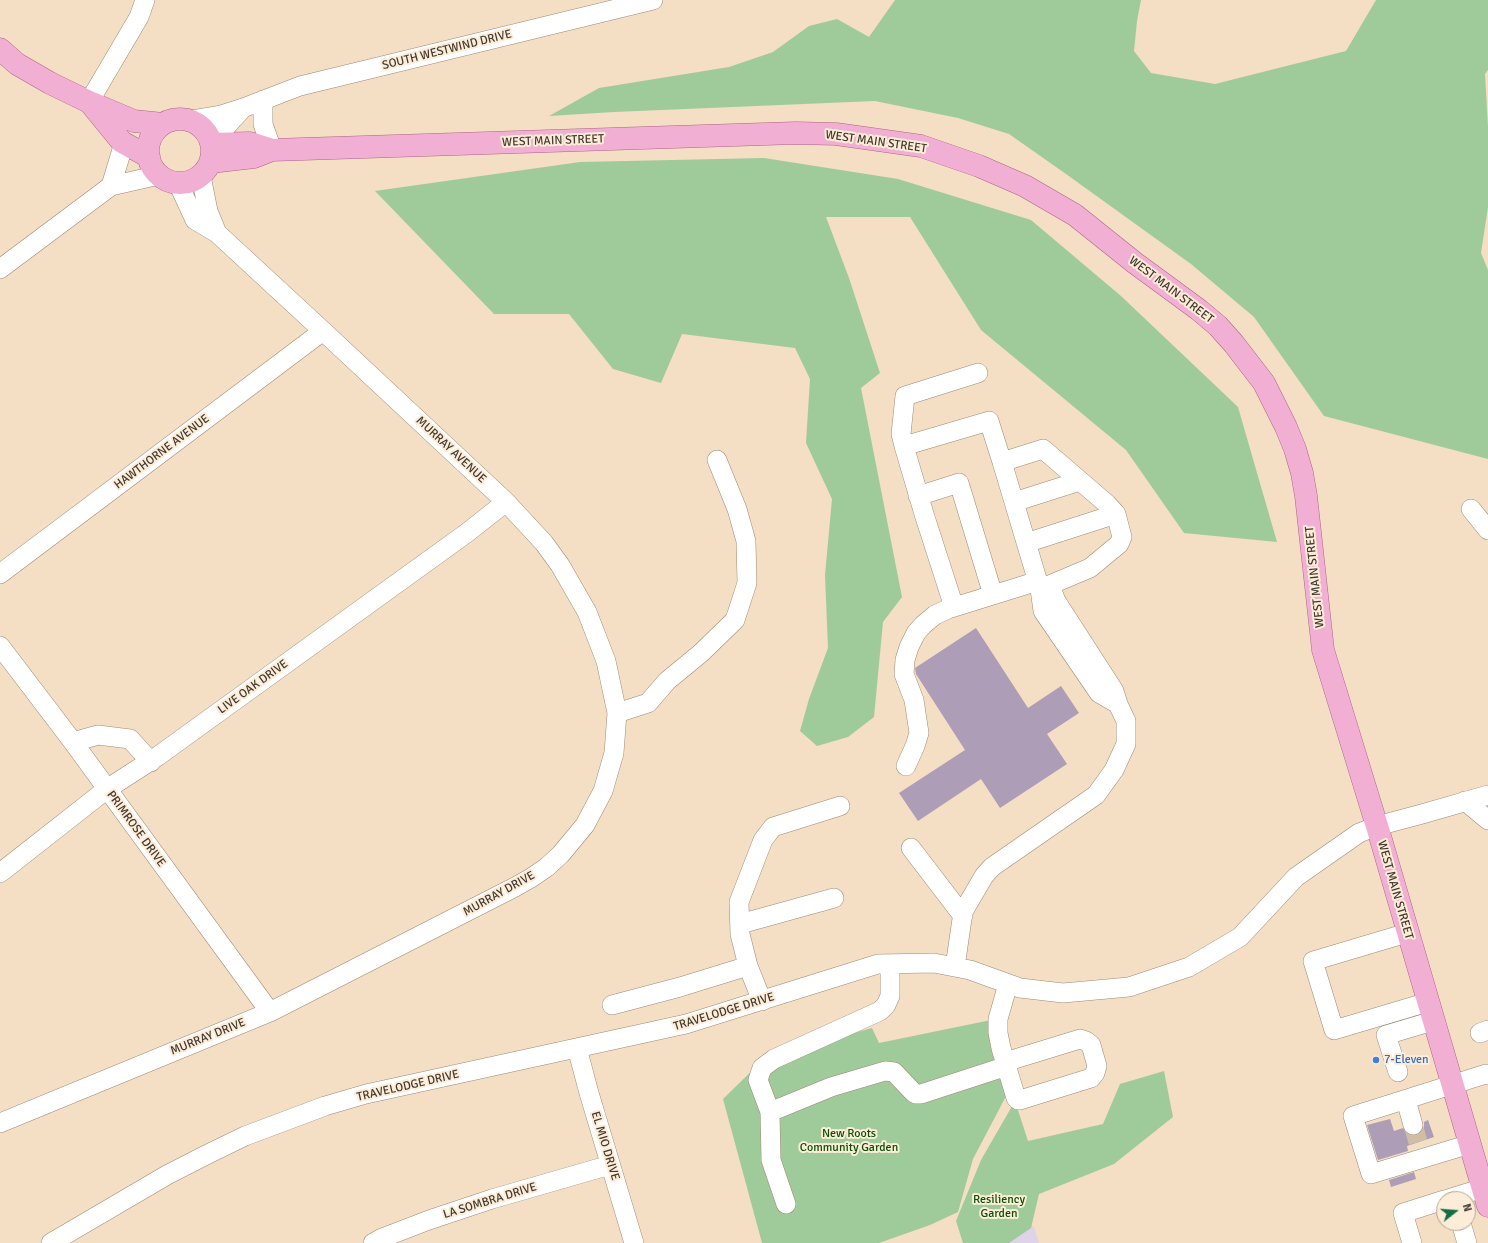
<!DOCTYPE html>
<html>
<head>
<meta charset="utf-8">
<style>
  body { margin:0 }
  #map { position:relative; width:1488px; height:1243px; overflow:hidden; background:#f4dec4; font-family:Signika,sans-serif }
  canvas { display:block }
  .north { position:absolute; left:1436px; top:1191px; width:40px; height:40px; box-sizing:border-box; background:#fdecd7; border:1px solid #b2a494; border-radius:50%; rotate:73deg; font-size:11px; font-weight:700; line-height:16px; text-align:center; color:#41392f }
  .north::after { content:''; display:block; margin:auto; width:14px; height:18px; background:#146e41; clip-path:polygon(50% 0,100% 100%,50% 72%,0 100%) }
</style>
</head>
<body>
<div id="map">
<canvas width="1488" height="1243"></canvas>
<div class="north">N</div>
</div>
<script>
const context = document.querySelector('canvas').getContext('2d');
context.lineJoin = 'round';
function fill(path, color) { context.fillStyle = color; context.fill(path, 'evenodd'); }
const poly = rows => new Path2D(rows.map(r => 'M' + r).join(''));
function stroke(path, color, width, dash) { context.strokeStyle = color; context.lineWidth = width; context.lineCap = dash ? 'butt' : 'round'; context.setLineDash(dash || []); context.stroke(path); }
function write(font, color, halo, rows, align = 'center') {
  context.font = font + ' Signika,sans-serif'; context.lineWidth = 4; context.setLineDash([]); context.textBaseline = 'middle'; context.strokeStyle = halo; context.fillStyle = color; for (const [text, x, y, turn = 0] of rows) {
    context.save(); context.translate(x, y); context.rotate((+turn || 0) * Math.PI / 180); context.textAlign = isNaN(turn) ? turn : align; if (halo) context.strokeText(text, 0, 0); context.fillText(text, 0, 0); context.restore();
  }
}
const commercial = poly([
  [1025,1222,1034,1227,1039,1243,993,1243]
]);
const green = poly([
  [895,0,1141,0,1137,21,1134,51,1151,73,1215,84,1346,51,1376,0,1488,0,1488,70,1485,74,1488,127,1488,207,1481,253,1488,270,1488,459,1324,416,1254,317,1191,264,1066,174,1009,134,958,118,875,101,614,112,549,116,599,88,729,67,773,52,809,26,837,19,869,37],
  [764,158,898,179,1031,220,1121,296,1238,407,1277,542,1184,533,1126,450,981,330,910,217,826,217,849,278,880,373,861,388,902,597,883,622,874,717,848,737,817,746,800,731,809,699,828,648,825,575,832,499,806,443,810,379,795,348,682,334,661,383,613,369,569,314,494,314,375,191,580,162],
  [996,1019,1014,1081,973,1159,958,1212,930,1225,879,1243,762,1243,723,1099,765,1058,872,1028,879,1043],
  [1164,1071,1173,1117,1114,1164,1039,1194,1031,1228,1009,1243,963,1243,956,1221,981,1160,1015,1101,1028,1141,1103,1124,1120,1084]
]);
const building = poly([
  [976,628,1028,708,1061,686,1079,713,1047,734,1067,764,1000,808,981,779,918,821,899,793,965,750,916,674,915,668],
  [1390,1119,1394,1131,1403,1128,1406,1133,1411,1136,1416,1136,1421,1133,1424,1128,1424,1122,1428,1120,1434,1137,1407,1146,1408,1151,1378,1160,1367,1125],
  [1414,1172,1416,1179,1391,1187,1389,1180]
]);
const minorTunnel = poly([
  [1413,1125,1418,1142]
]);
const minor = poly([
  [263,100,263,124,272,150],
  [89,102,139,17,145,0],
  [191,120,221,115,243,108,300,86,653,0],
  [124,143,111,186,159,175],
  [211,143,243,108],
  [201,176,208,211,217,233],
  [0,269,111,186],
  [904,446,901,434,905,396,978,373],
  [918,496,959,483,993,595],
  [1014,502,1080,481],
  [1471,509,1488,530],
  [1026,543,1116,514],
  [0,574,323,331],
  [1040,589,1090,568,1119,544,1122,537,1116,514,1107,504,1043,449,1002,462,1040,589,1043,611,1099,693,1118,704],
  [954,607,924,514,904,446,989,421,1002,462],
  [0,646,73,742,270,1012],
  [617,713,648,703,667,681,701,653,735,620,747,583,746,541,737,509,717,460],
  [73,742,98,735,130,739,151,762],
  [906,766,915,746,919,733,914,700,904,674,905,660,909,647,916,633,923,625,935,615,948,609,1038,581],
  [1465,801,1488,820],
  [911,848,963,916],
  [0,873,107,789,158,756,468,532,506,502],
  [740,924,834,898],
  [1407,933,1313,961,1334,1030,1428,1002],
  [748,966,740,934,739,902,763,840,773,827,840,806],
  [955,967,963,912,984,876,992,867,1096,795,1114,770,1126,744,1126,721,1118,704,1114,691,1056,601,1050,585],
  [612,1005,680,987,748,966,762,1001],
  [1480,1033,1488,1030],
  [577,1048,589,1093,634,1243],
  [1005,1062,1080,1039,1086,1041,1091,1045,1097,1066,1095,1073,1091,1078,1020,1100,1018,1100,1016,1098,1001,1048,998,1033,998,1019,1008,984],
  [1398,1072,1386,1035,1433,1021],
  [1406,1100,1413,1125],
  [770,1112,831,1087,885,1071,894,1072,913,1092,916,1094,921,1094,1007,1066],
  [0,1123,270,1012,515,887,531,878,547,867,561,854,585,825,603,791,614,753,617,713,606,661,587,612,560,565,544,543,506,502,323,331,217,233,195,220,178,183],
  [1470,1144,1371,1174,1353,1116,1486,1074,1488,1075],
  [1448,1199,1483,1188],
  [786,1204,771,1160,770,1112,758,1080,762,1068,774,1059,880,1011,886,1005,890,996,890,964],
  [1461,1223,1467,1243],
  [51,1243,167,1175,206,1155,245,1136,325,1106,366,1094,686,1024,878,964,934,963,970,970,1020,988,1063,993,1129,987,1189,967,1240,937,1296,877,1359,833,1377,826,1422,814,1488,795],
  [373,1243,382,1238,429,1220,492,1199,610,1165],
  [1412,1243,1403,1213,1444,1200]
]);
const major = poly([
  [0,49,17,64,50,83,89,102,134,121,163,124],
  [91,104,122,142,149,157],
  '148 151a32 32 0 1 1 64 0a32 32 0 1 1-64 0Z',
  [212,144,250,143,269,149],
  [211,162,254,157,272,150,796,133,836,134,921,146,979,166,1025,186,1075,215,1135,263,1199,310,1218,326,1234,344,1264,383,1286,427,1295,449,1302,473,1306,496,1323,650,1377,826,1488,1206]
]);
const markers = [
  [1376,1060,4,"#3f7fe0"]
];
const streetNames = [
  ["SOUTH WESTWIND DRIVE",447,50,-14],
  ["WEST MAIN STREET",553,141,-2],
  ["WEST MAIN STREET",876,142,8],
  ["WEST MAIN STREET",1171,290,37],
  ["MURRAY AVENUE",451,450,43],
  ["HAWTHORNE AVENUE",162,452,-37],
  ["WEST MAIN STREET",1315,577,-96],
  ["LIVE OAK DRIVE",253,687,-36],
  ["PRIMROSE DRIVE",136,829,54],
  ["WEST MAIN STREET",1395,890,74],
  ["MURRAY DRIVE",499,894,-29],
  ["TRAVELODGE DRIVE",724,1012,-17],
  ["MURRAY DRIVE",208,1037,-22],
  ["TRAVELODGE DRIVE",408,1086,-13],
  ["EL MIO DRIVE",605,1146,73],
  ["LA SOMBRA DRIVE",490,1201,-17]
];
const shopNames = [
  ["7-Eleven",1384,1060]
];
const parkNames = [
  ["New Roots",849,1134],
  ["Community Garden",849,1148],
  ["Resiliency",999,1200],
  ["Garden",999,1214]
];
fill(commercial, '#ded3e7');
fill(green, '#9fcb9a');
fill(building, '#ad9db7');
stroke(minorTunnel, '#d0bda6', 19, [19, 10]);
stroke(minor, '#9e8a73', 20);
stroke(major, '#ae6387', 23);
stroke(minor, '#fff', 19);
stroke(major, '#f2afd4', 22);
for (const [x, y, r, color] of markers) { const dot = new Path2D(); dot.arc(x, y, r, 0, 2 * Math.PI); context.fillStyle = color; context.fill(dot); stroke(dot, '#fdecd7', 1.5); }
write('12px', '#41392f', '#fdecd7', streetNames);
write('12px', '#366cbe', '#fdecd7', shopNames, 'left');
write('12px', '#075103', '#fdecd7', parkNames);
</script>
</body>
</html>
